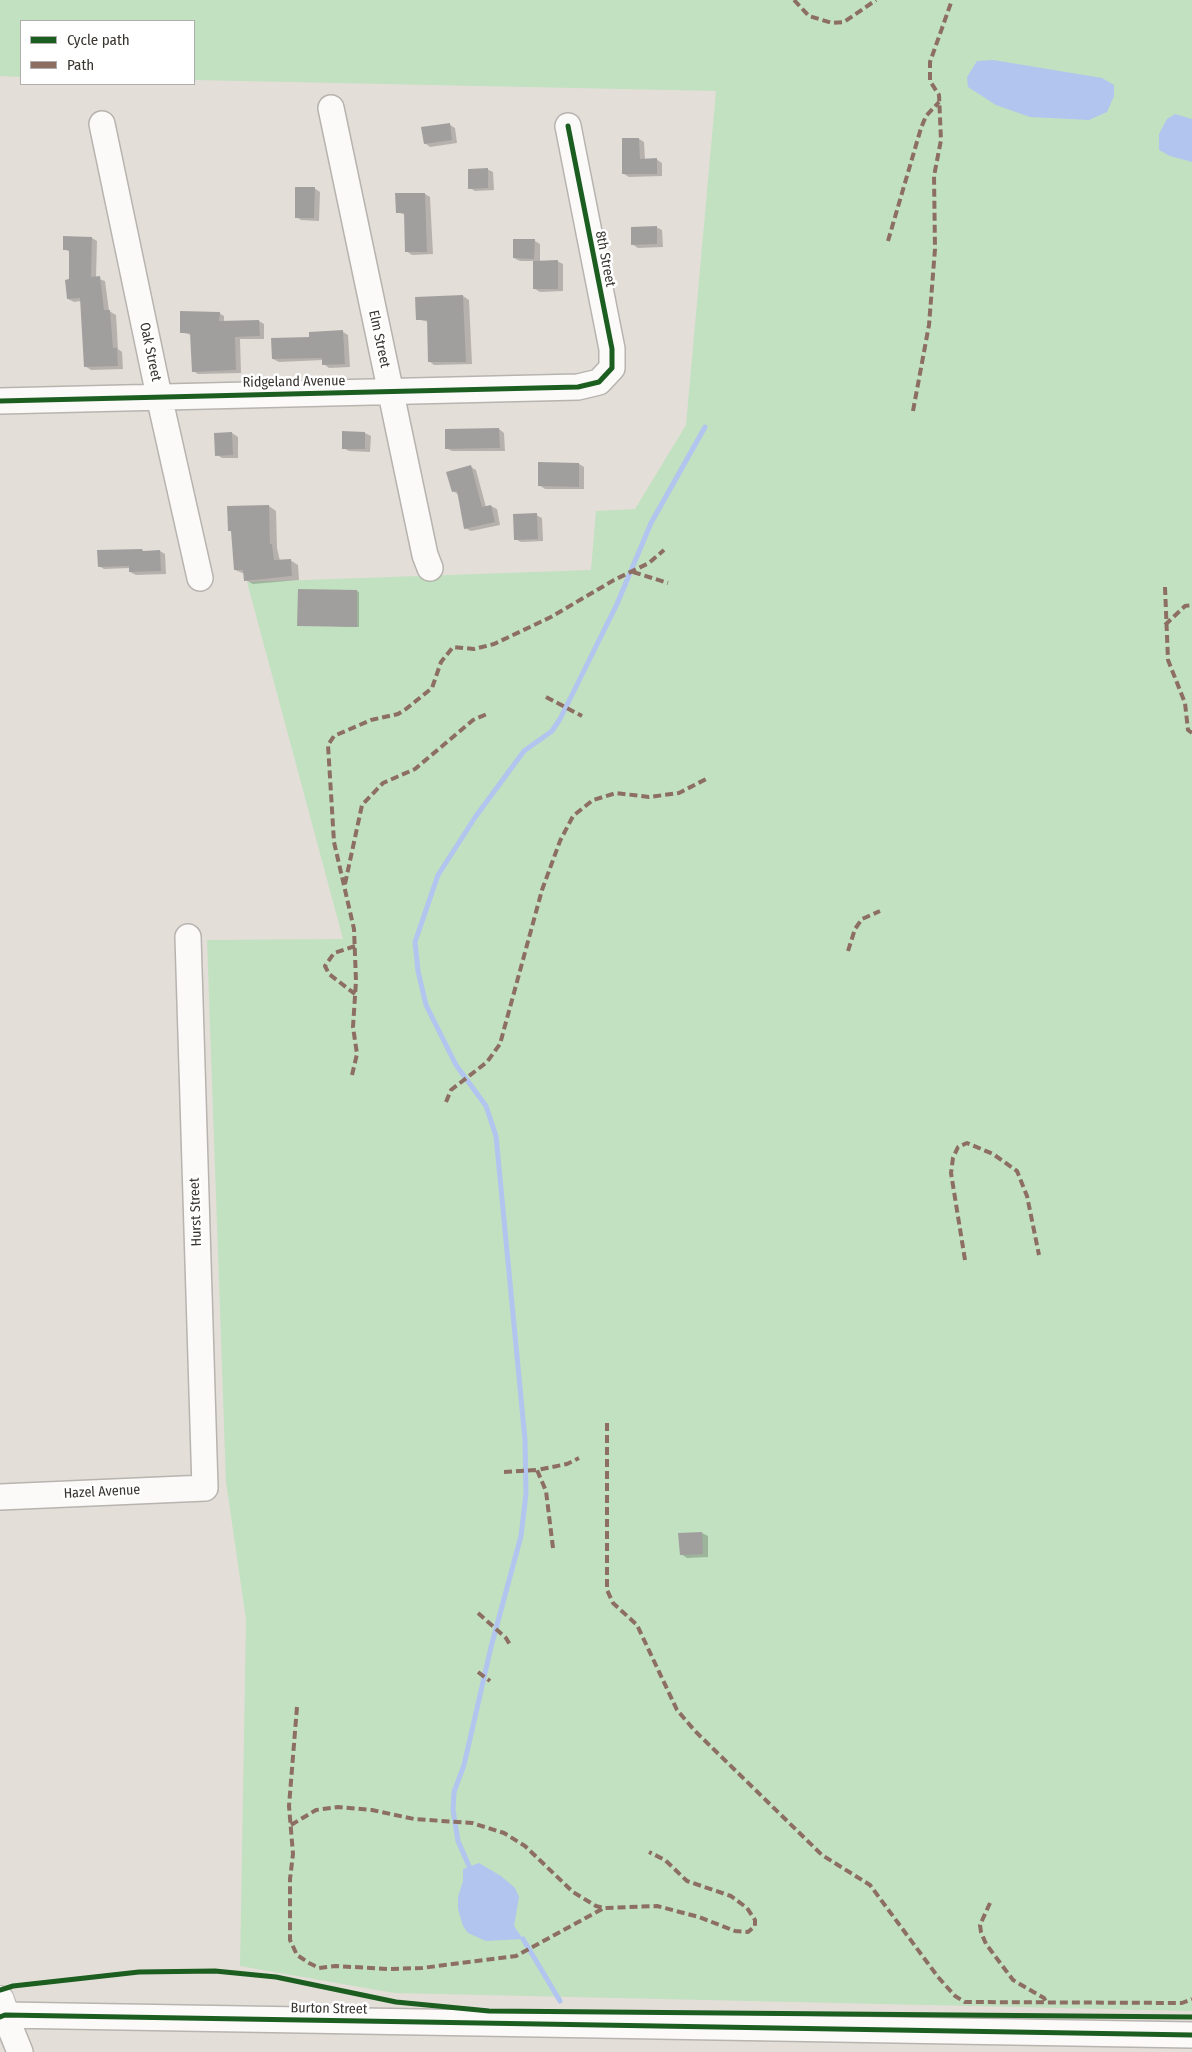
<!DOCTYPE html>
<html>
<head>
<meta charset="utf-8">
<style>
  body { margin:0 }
  #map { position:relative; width:1192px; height:2052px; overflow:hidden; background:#e4ded8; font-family:"Fira Sans Condensed",sans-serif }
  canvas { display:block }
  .legend { position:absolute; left:20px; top:20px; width:175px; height:65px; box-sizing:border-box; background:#fff; border:1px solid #afaeac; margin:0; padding:6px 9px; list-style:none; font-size:15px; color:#383430 }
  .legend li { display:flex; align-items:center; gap:10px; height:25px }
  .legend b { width:25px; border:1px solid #afaeac }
</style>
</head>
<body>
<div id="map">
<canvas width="1192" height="2052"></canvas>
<ul class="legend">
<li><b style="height:6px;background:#1b5e20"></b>Cycle path</li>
<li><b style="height:6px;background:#8d6e63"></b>Path</li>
</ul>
</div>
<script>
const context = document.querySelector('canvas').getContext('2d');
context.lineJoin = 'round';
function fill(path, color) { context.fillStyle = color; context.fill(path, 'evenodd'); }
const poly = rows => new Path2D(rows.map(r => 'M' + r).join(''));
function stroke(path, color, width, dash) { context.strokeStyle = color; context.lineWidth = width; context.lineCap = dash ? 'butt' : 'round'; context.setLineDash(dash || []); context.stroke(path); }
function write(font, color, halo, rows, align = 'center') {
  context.font = font + ' "Fira Sans Condensed",sans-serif'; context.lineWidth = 5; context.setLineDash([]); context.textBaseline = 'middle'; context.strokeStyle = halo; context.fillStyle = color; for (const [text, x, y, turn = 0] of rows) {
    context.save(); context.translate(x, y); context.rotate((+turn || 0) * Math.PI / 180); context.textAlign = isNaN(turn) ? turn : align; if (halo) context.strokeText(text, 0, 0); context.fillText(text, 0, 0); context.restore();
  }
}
const green = poly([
  [0,0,1192,0,1192,2011,394,1993,240,1966,246,1620,226,1482,207,940,343,939,247,582,591,570,596,511,635,509,686,425,716,91,194,80,194,21,21,21,21,77,0,76]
]);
const water = poly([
  [993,60,1102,78,1114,85,1114,96,1107,112,1089,120,1030,117,996,105,968,87,967,77,977,61],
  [1175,114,1192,119,1192,162,1170,156,1159,150,1159,134,1167,119],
  [479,1863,501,1876,515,1888,519,1897,514,1926,523,1939,486,1941,468,1933,463,1926,458,1909,458,1897,463,1881,463,1869]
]);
const shadow = poly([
  [450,125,455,128,457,143,430,147,425,143],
  [639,139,644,142,645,160,656,159,662,163,662,176,629,177,624,174],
  [487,169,493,172,494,190,475,191,470,188],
  [314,188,320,192,319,221,301,220,296,217],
  [425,194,430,197,433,254,412,255,406,251,406,215,397,212],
  [656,227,662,230,663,247,638,248,632,244],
  [92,238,97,241,96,278,105,281,109,311,116,315,118,349,122,352,123,369,91,370,85,366,81,301,74,302,68,299,70,252,64,249],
  [535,241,540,244,540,262,557,261,563,264,563,291,540,292,535,289,534,261,520,261,514,258],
  [463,296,469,300,472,364,434,365,429,361,428,322,417,319,416,298],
  [219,313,224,316,224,322,259,321,264,324,264,339,240,339,241,373,198,374,193,371,191,335,181,332],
  [343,332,348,335,350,367,329,368,324,364,323,360,279,362,273,359,310,338],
  [499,429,504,433,505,451,452,451,446,448],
  [343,432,365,433,371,436,370,452,349,451,343,448],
  [232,433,238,437,238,458,222,458,217,455],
  [579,464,584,467,584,489,545,489,539,485],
  [471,467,476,470,486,507,491,506,497,509,500,525,471,531,465,528,459,495,453,491],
  [269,506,276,511,277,548,280,561,290,560,298,565,299,580,253,584,245,580,245,574,235,570,232,532,229,530],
  [536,515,542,518,543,541,521,542,515,539],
  [160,551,165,554,166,574,136,575,130,572,130,568,104,569,99,566],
  [357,591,359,592,359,627,299,625],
  [702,1533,708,1536,708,1557,687,1558,681,1554]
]);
const stream = poly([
  [469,1866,458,1841,453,1810,454,1792,464,1765,491,1647,521,1536,526,1494,525,1440,496,1136,486,1106,456,1065,426,1005,418,971,415,942,438,875,476,816,524,751,552,731,560,719,617,604,651,523,705,427],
  [523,1939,560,2001]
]);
const building = poly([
  [450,123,452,140,424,144,421,127],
  [622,138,639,138,640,159,657,158,657,174,622,174],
  [488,168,488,188,468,189,468,169],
  [295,187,315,187,314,218,295,218],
  [395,193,425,193,427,252,405,252,404,213,396,213],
  [657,226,657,244,631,245,631,227],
  [63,236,92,237,91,277,100,276,104,310,110,310,113,348,117,348,118,366,84,367,80,298,67,299,65,280,69,279,69,250,63,250],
  [513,239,535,239,534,259,513,258],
  [558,260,558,289,533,289,533,261],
  [463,295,466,362,428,362,427,320,416,320,415,297],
  [180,311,220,312,219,321,259,320,260,336,235,337,236,370,192,372,190,333,180,333],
  [343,330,345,364,322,365,322,358,272,359,271,338,309,337,309,332],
  [499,428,500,448,445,449,445,429],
  [342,431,365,432,365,449,342,449],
  [232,432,233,455,215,456,214,433],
  [538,462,579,463,579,487,538,486],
  [471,465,482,507,491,505,495,522,464,529,457,491,452,492,446,472],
  [269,505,270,544,272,544,274,560,291,559,292,576,244,581,243,570,234,570,231,531,228,531,227,506],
  [537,513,538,539,514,540,513,514],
  [142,549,143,551,160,550,161,571,129,572,129,566,98,567,97,550],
  [298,589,357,590,357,627,297,626],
  [702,1532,703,1554,680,1555,678,1533]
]);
const minor = poly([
  [331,108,425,555,430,568],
  [102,124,159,396,200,578],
  [0,401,578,387,599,382,612,368,612,349,568,126],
  [0,1497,205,1488,188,937],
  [5,2015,20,2052],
  [0,2017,5,2015,1192,2035]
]);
const major = poly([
  [0,2000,5,2015]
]);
const quiet = poly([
  [794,0,809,16,832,23,844,22,876,0],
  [888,241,921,128,926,116,939,102],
  [913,411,929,325,935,249,934,176,941,140,939,95,930,81,930,62,952,0],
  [633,572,668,583],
  [1165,587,1168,660,1185,703,1188,730,1192,733],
  [1165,625,1185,606,1192,605],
  [546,697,582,716],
  [345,884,362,805,383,783,415,769,473,720,487,714],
  [355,946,334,953,325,966,329,974,355,994],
  [848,951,855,929,862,919,880,911],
  [352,1075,357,1054,353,1027,356,981,354,929,334,842,328,745,334,736,371,720,398,714,406,709,432,688,441,662,453,647,474,649,494,644,551,617,614,580,649,563,664,550],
  [446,1102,451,1090,487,1062,500,1044,542,890,560,841,573,816,593,800,616,793,649,797,679,793,708,778],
  [965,1260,951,1173,953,1158,958,1147,967,1143,993,1154,1017,1171,1027,1196,1039,1255],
  [607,1423,607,1590,613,1603,637,1625,677,1710,695,1731,822,1855,870,1885,938,1977,955,1996,965,2002,1182,2003,1192,1999],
  [504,1472,537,1470],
  [553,1548,546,1491,537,1470,567,1464,579,1458],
  [478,1613,506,1638,510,1645],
  [478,1672,490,1681],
  [297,1707,289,1806,293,1854,290,1879,290,1940,297,1955,309,1963,319,1968,336,1966,387,1969,422,1968,516,1956,604,1908],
  [291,1825,316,1810,338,1807,372,1810,414,1819,472,1823,504,1833,525,1846,573,1892,596,1906,604,1908,657,1906,699,1917,735,1931,748,1932,755,1926,755,1920,747,1908,731,1896,687,1881,665,1860,649,1852],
  [990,1903,980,1925,981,1932,986,1944,1013,1980,1044,1998,1046,2002]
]);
const cycleway = poly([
  [0,401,578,387,599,382,612,368,612,349,568,126],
  [0,1990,13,1986,139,1972,215,1971,276,1977,396,2002,489,2011,1192,2017],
  [0,2017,5,2015,1192,2035]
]);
const streetNames = [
  ["8th Street",605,259,79],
  ["Elm Street",379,339,78],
  ["Oak Street",150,352,78],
  ["Ridgeland Avenue",294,382,-1],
  ["Hurst Street",196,1212,-92],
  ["Hazel Avenue",102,1492,-3],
  ["Burton Street",329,2009,1]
];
fill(green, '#c2e1c1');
fill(water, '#b1c5ef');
fill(shadow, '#0003');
stroke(stream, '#b1c5ef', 5);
fill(building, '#a19f9e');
stroke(minor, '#b7b3ae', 28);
stroke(major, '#b7b3ae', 30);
stroke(minor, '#fbfaf9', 25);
stroke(major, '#fbfaf9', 28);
stroke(quiet, '#8d6e63', 4, [8, 4]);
stroke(cycleway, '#1b5e20', 5);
write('14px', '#383430', '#fff', streetNames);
</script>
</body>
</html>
